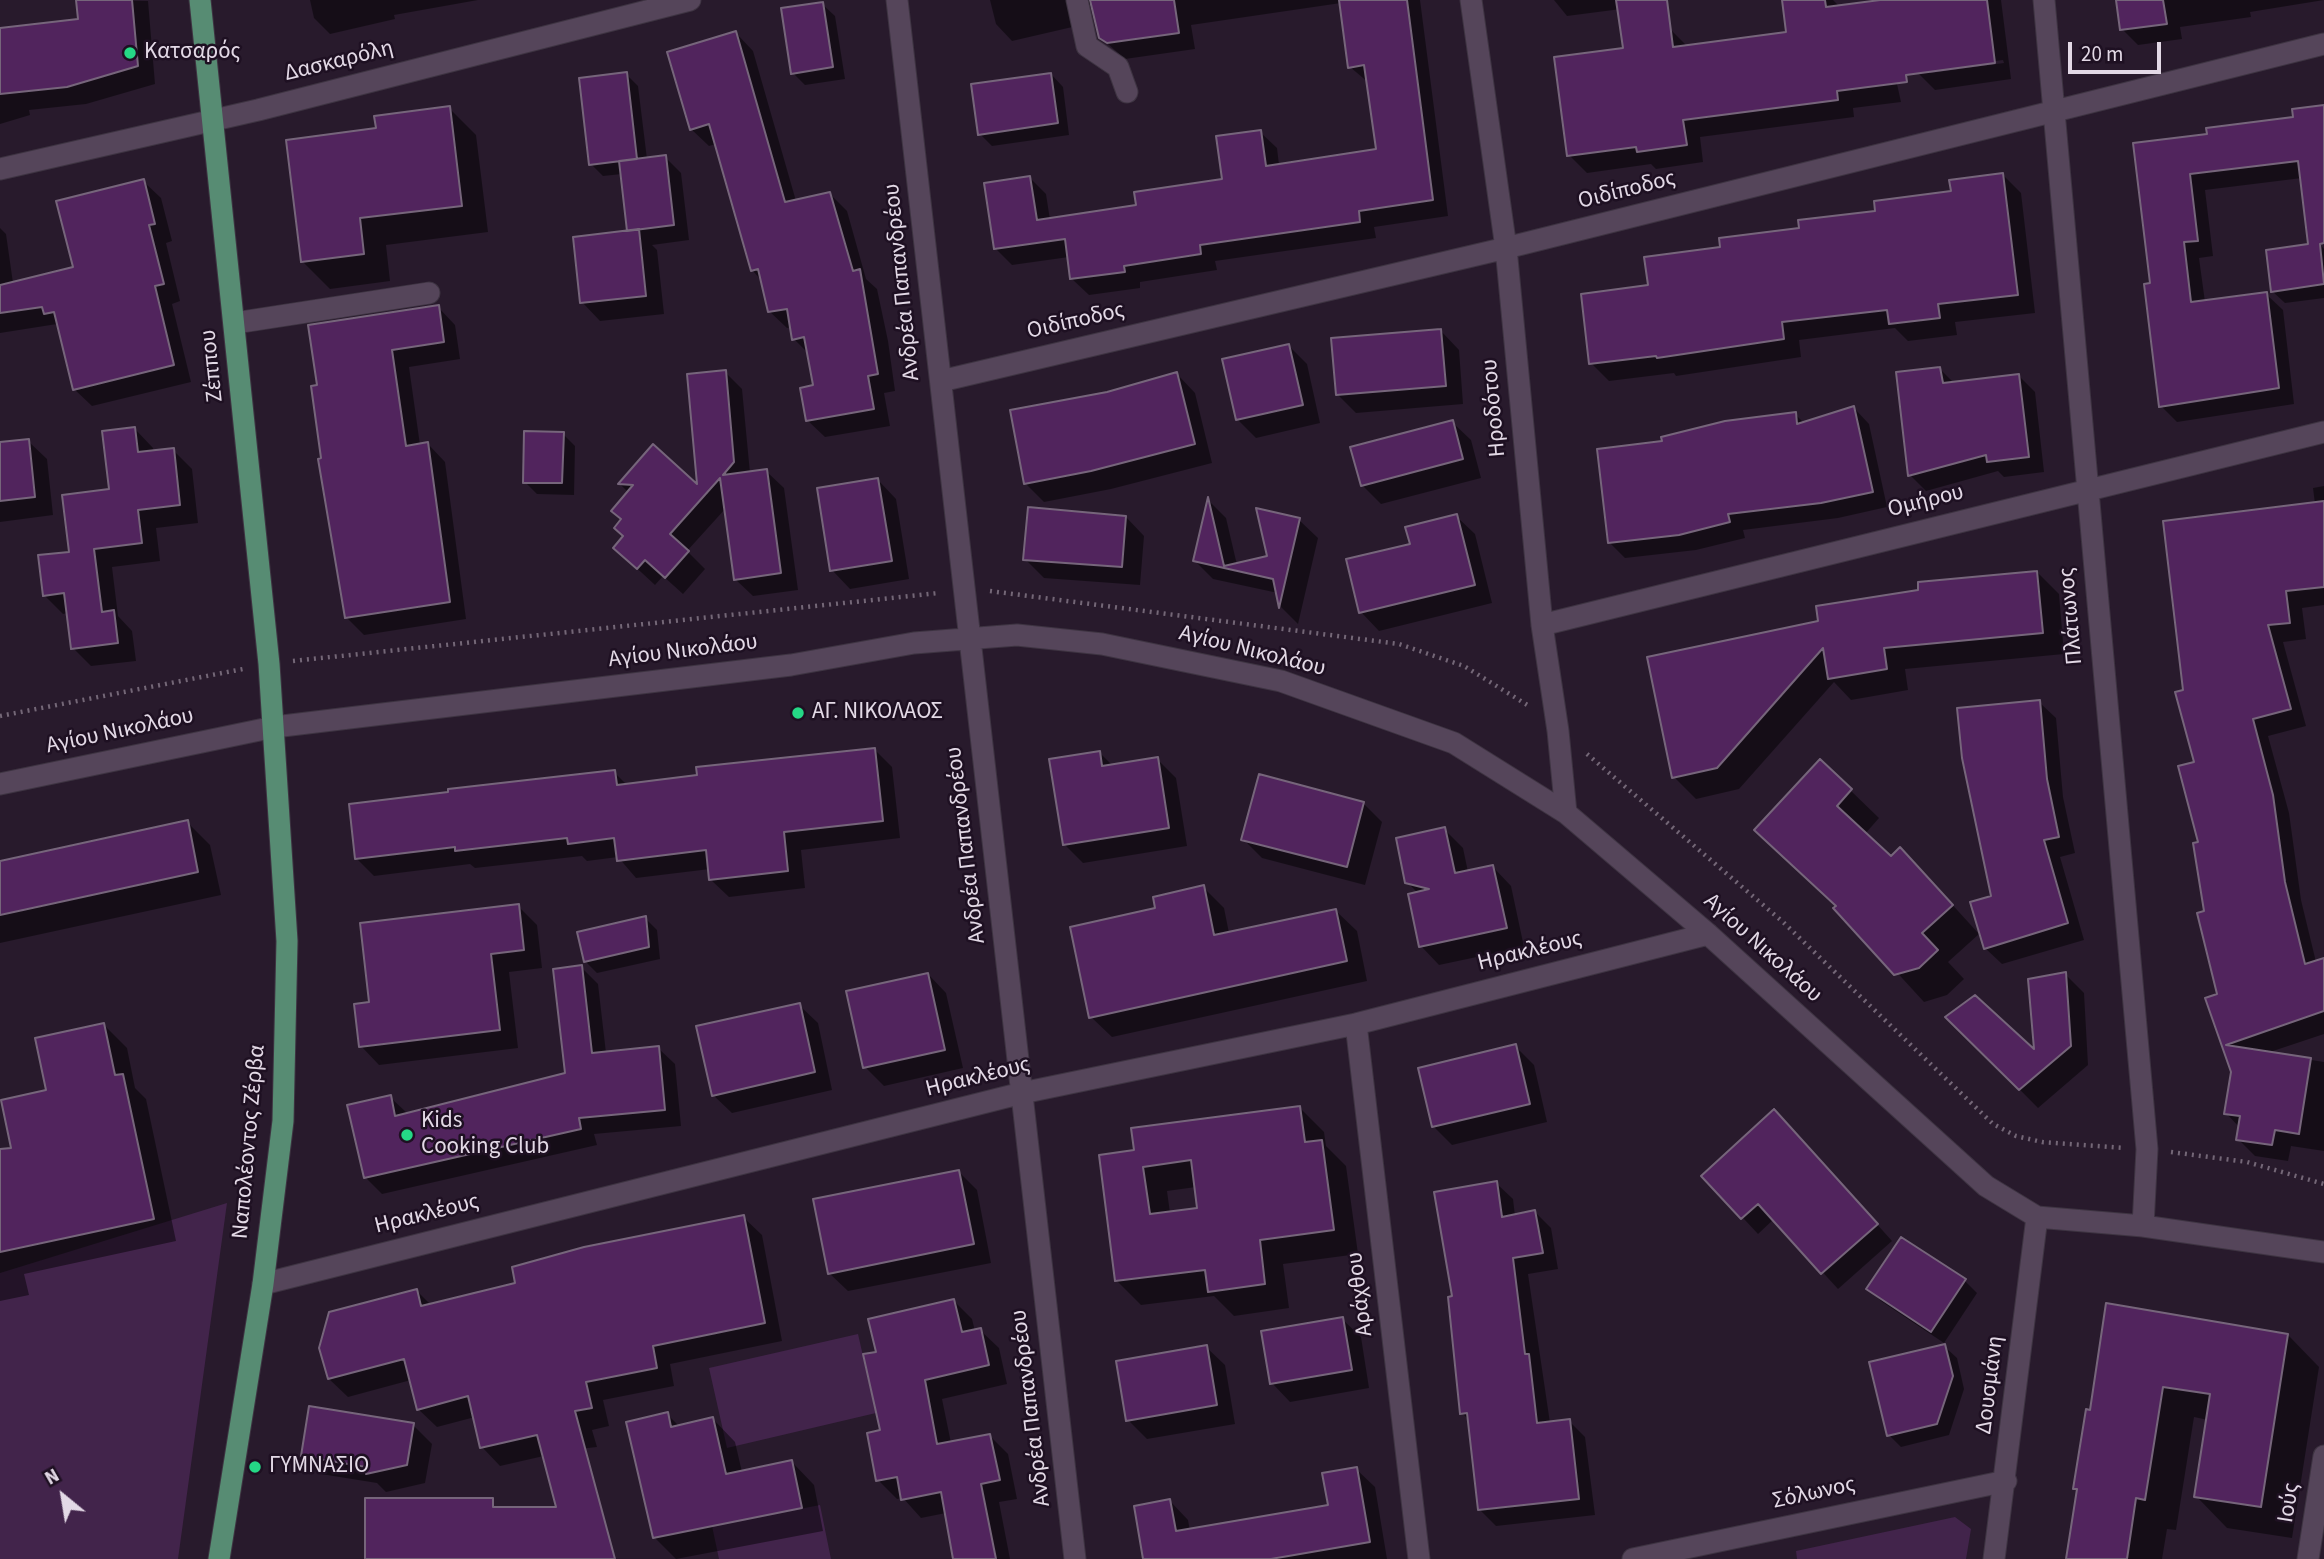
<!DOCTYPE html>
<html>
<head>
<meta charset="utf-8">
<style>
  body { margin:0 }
  #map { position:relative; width:2324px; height:1559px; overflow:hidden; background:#281a2c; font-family:"Source Sans 3",sans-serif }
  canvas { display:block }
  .north { position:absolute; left:28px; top:1461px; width:70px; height:70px; -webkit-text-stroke:5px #1e1022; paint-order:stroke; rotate:330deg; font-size:19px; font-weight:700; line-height:28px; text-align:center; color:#e3d9e6 }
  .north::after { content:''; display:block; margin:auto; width:24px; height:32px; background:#e3d9e6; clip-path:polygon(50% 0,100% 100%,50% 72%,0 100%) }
  .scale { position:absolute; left:2068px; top:42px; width:93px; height:32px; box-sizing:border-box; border:4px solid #e3d9e6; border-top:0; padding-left:9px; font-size:21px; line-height:24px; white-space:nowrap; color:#e3d9e6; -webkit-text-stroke:5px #1e1022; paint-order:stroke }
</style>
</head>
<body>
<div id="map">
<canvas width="2324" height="1559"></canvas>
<div class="north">N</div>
<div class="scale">20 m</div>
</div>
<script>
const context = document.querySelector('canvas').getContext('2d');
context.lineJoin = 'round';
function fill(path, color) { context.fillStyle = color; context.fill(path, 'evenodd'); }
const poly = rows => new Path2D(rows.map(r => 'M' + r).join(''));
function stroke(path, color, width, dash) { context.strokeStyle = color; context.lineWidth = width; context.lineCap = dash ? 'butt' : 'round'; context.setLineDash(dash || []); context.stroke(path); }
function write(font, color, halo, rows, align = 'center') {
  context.font = font + ' "Source Sans 3",sans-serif'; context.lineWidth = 5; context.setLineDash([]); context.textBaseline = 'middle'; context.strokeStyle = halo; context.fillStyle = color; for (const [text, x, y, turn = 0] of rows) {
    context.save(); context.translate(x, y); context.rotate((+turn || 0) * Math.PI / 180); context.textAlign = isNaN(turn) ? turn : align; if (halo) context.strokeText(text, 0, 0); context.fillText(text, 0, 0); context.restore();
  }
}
const green = poly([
  [227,1203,178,1559,0,1559,0,1273],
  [858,1334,876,1413,727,1448,709,1368],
  [820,1505,831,1559,719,1559,712,1526],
  [1955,1517,1971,1529,1966,1559,1797,1559,1796,1551]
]);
const shadow = poly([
  [78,0,148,1,155,84,86,104,29,110,30,115,0,124,0,29,80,21],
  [310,0,478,0,394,15,395,19,330,34,314,18],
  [990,0,1420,0,1448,216,1374,227,1376,238,1215,261,1217,270,1140,282,1140,288,1089,295,1072,279,1069,257,1012,265,995,248,1030,178,1046,194,1050,220,1138,206,1224,180,1260,132,1277,148,1279,165,1378,151,1369,83,1350,67,1341,3,1191,25,1195,49,1125,59,1100,37,1093,4,1084,7,1081,25,1012,41,996,24],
  [1554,0,1620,0,1621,9,1567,16],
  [1784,0,1833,0,1840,7,1883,21,1901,102,1853,108,1854,117,1700,137,1703,162,1656,169,1651,164,1587,173,1569,155,1625,49,1670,29,1688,47,1788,34],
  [1909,0,2001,0,2011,79,1935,90,1918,73],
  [2003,60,2004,63,1930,73,1930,70],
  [2118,0,2324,0,2250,12,2251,17,2180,27,2182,39,2138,45,2122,29],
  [822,4,835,16,845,79,805,85,793,73],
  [736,33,753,51,796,201,830,194,847,211,866,279,877,289,888,341,895,391,884,393,890,426,825,437,807,420,815,387,809,354,794,339,792,327,787,328,769,311,762,281,752,270,716,144,709,146,691,129],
  [626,74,638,86,647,159,665,157,681,173,689,240,652,245,657,250,664,314,600,321,582,302,631,232,622,174,603,176,591,164],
  [1051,74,1063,87,1069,135,992,146,980,134],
  [2324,107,2324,220,2302,178,2205,190,2213,256,2199,258,2205,302,2266,294,2283,310,2294,404,2177,422,2161,406,2152,285,2135,145,2209,136,2295,119],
  [449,108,476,135,488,232,386,245,390,281,330,289,303,262,378,130],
  [2003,175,2021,193,2035,313,1955,322,1957,335,1908,341,1895,328,1799,340,1801,357,1676,376,1674,373,1609,381,1591,363,1650,287,1722,249,1953,193],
  [143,181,161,198,172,241,166,243,180,301,172,304,191,382,92,406,74,389,57,324,0,333,0,228,6,234,13,283,75,268],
  [2320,244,2324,249,2324,298,2285,303,2272,291],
  [438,307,455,325,460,359,409,367,420,445,428,444,445,462,466,619,364,635,346,617,323,460,319,387],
  [1441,331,1459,350,1463,404,1356,413,1337,394],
  [1289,346,1307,364,1320,423,1256,438,1237,419],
  [1940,369,1954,383,2019,376,2035,392,2044,472,2004,477,1998,471,1926,491,1910,475],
  [725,372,742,389,750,473,766,471,784,488,798,590,753,596,735,579,726,508,687,551,705,569,683,594,663,576,655,585,615,548,625,537,623,520,629,493,620,484,653,447,700,488],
  [1177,374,1195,393,1212,463,1111,489,1044,502,1025,483,1108,394],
  [1854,408,1869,424,1887,507,1838,518,1743,530,1745,538,1696,550,1625,558,1610,543,1664,442,1795,414,1805,424],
  [1452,422,1471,440,1481,478,1381,504,1362,485],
  [135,429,153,448,154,452,173,450,192,469,198,523,156,528,160,561,112,567,118,616,132,631,136,661,91,666,73,648,68,613,63,614,44,595,111,491],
  [563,434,575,446,574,495,537,494,525,482],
  [28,441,47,459,53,515,0,522,0,444],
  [878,480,896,499,909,579,850,589,832,570],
  [2324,486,2324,605,2302,608,2306,639,2283,642,2306,726,2268,736,2289,813,2301,900,2316,962,2324,962,2324,1034,2267,1053,2324,1062,2324,1151,2291,1146,2288,1161,2255,1156,2238,1139,2240,1128,2226,1113,2232,1072,2208,999,2219,995,2206,912,2196,763,2185,691,2315,504,2313,488],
  [1209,501,1226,518,1237,565,1269,557,1299,520,1318,538,1298,624,1281,607,1278,593,1213,579,1195,561],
  [1456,516,1475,534,1492,603,1379,631,1361,612,1412,545],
  [1126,517,1144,536,1140,585,1044,578,1025,559],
  [2037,572,2059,594,2064,654,1905,669,1908,690,1851,700,1834,682,1739,789,1696,799,1674,777,1649,659],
  [2039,702,2056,718,2063,797,2075,853,2060,857,2084,940,2002,964,1985,948],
  [874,749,892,767,900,838,801,850,805,888,729,897,711,880,710,869,636,878,618,857,587,861,582,856,475,868,470,864,374,876,356,858,614,772,627,785],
  [1100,753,1113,766,1157,759,1176,778,1187,846,1083,863,1064,844],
  [1820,761,1879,818,1865,834,1891,858,1927,877,1979,934,1948,962,1964,979,1947,995,1924,1002,1837,907,1756,830],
  [1363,803,1382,822,1365,885,1262,858,1243,839],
  [187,822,210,845,221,895,0,943,0,862],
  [1444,829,1463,848,1468,872,1493,867,1511,886,1524,947,1439,965,1421,946,1418,893,1407,882],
  [1203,887,1224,908,1229,933,1336,911,1357,931,1367,981,1112,1037,1091,1017,1158,909],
  [518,906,537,925,542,968,509,972,518,1048,379,1065,361,1046,371,1004],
  [645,918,657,930,660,959,597,973,585,961],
  [581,967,598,984,606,1053,658,1048,675,1064,681,1126,594,1134,597,1145,382,1194,365,1177,390,1097,407,1113,567,1074],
  [928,974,946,993,963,1068,884,1086,865,1067],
  [2065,974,2084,993,2088,1065,2038,1108,1948,1017,2036,1053],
  [799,1005,818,1023,832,1090,732,1113,713,1095],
  [104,1025,127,1048,135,1088,146,1099,176,1241,24,1274,29,1295,0,1301,0,1187,48,1092],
  [1515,1046,1534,1065,1547,1122,1452,1145,1433,1126],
  [1300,1108,1324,1132,1326,1146,1346,1166,1358,1254,1283,1264,1289,1308,1234,1316,1214,1296,1141,1305,1117,1281,1136,1151],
  [1196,1187,1199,1209,1170,1213,1167,1191],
  [1790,1127,1892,1241,1838,1289,1774,1219,1758,1234,1704,1176],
  [958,1171,977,1190,991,1263,848,1291,829,1273],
  [1496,1183,1513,1199,1515,1216,1535,1212,1551,1228,1558,1269,1528,1274,1550,1423,1569,1421,1585,1437,1595,1515,1496,1526,1480,1510,1470,1421,1462,1413,1454,1298],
  [743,1217,762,1235,782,1341,670,1364,674,1386,603,1400,609,1426,592,1430,597,1447,570,1450,500,1466,482,1447,475,1417,437,1427,418,1409,411,1380,348,1397,329,1379,416,1290,431,1305,517,1284],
  [1902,1239,1965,1281,1977,1293,1944,1343,1881,1301,1869,1288],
  [954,1301,972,1319,975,1331,980,1330,999,1348,1007,1384,942,1399,951,1443,990,1436,1008,1454,1017,1499,999,1502,1010,1559,955,1559,946,1513,921,1518,903,1498,897,1499,878,1480,882,1432,878,1353],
  [1342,1319,1361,1337,1369,1388,1290,1402,1272,1383],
  [2288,1335,2319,1367,2292,1538,2227,1528,2196,1496,2208,1420,2194,1417,2176,1530,2167,1529,2162,1559,2068,1559,2087,1411],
  [1944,1346,1957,1358,1964,1389,1949,1435,1901,1447,1889,1435],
  [1206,1347,1225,1365,1235,1424,1147,1439,1128,1420],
  [667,1414,680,1427,713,1419,735,1442,742,1472,792,1462,814,1485,823,1531,676,1559,655,1538],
  [413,1425,432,1444,425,1483,386,1492,377,1483,321,1474,303,1456],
  [1356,1469,1375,1487,1387,1559,1145,1559,1170,1501,1188,1520,1190,1531,1330,1506]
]);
const building = poly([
  [76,0,132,0,138,66,67,87,0,94,0,28,78,19,76,0],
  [1090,0,1174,0,1179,33,1107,43,1099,38,1090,0],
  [1339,0,1407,0,1433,200,1359,211,1360,222,1200,245,1201,254,1124,266,1125,272,1070,279,1065,239,994,249,984,183,1030,176,1037,220,1136,205,1134,192,1222,179,1216,136,1261,130,1266,166,1376,149,1364,65,1348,68,1339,0],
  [1616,0,1667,0,1673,47,1786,32,1782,0,1825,0,1826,7,1880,0,1987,0,1995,63,1906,75,1907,82,1837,91,1838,100,1683,120,1687,145,1637,152,1636,147,1567,156,1554,57,1623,48,1616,0],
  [2116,0,2163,0,2167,24,2120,30,2116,0],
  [823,2,833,67,791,74,781,8,823,2],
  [736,31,785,202,830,192,853,271,860,269,878,374,868,376,874,409,806,421,800,388,813,385,804,337,792,340,787,309,768,312,758,269,751,271,709,124,690,130,667,52,736,31],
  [627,72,637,159,589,165,579,78,627,72],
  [1051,73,1058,123,978,135,971,84,1051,73],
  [2324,105,2324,243,2320,244,2324,284,2271,292,2266,250,2308,244,2298,161,2190,174,2198,241,2184,242,2191,302,2267,292,2279,388,2159,407,2144,284,2150,283,2133,143,2207,134,2206,128,2293,117,2292,109,2324,105],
  [450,106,462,206,360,218,364,254,301,262,286,140,376,128,374,116,450,106],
  [666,155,674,225,627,231,619,161,666,155],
  [2003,173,2018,295,1938,304,1940,318,1889,324,1887,310,1782,322,1784,339,1657,358,1656,356,1589,364,1581,294,1648,285,1644,257,1720,247,1719,238,1799,228,1798,220,1875,211,1874,201,1951,191,1949,180,2003,173],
  [144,179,155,224,149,225,164,284,155,286,174,365,73,390,54,312,44,314,42,307,0,313,0,285,73,267,56,201,144,179],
  [639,229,646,296,580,303,573,237,639,229],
  [439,305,444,342,392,350,406,446,428,442,450,602,345,618,318,459,321,458,311,386,317,385,308,325,439,305],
  [1441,329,1446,386,1336,395,1331,338,1441,329],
  [1289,344,1303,405,1236,420,1222,359,1289,344],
  [1940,367,1943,383,2019,374,2029,457,1987,462,1986,455,1908,476,1896,372,1940,367],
  [726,370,734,462,723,475,767,469,781,573,734,580,720,478,670,534,689,551,665,578,645,560,637,569,613,548,623,536,614,528,621,519,611,511,633,485,618,484,653,444,697,484,687,374,726,370],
  [1177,372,1195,444,1091,471,1024,484,1010,410,1107,392,1177,372],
  [1854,406,1873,492,1821,503,1728,514,1730,522,1679,535,1608,543,1597,449,1662,441,1661,437,1725,421,1796,412,1797,424,1854,406],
  [1453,420,1463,459,1361,486,1350,447,1453,420],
  [135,427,138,452,174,448,180,505,138,510,142,543,94,549,102,612,114,610,118,643,71,649,64,593,43,596,38,555,69,552,62,495,109,489,102,431,135,427],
  [524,431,564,432,562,483,523,483,524,431],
  [29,439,35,497,0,501,0,442,29,439],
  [878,478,892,561,830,571,817,488,878,478],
  [1208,497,1224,566,1267,556,1256,508,1300,518,1279,608,1273,579,1193,561,1208,497],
  [2324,501,2324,587,2286,591,2290,623,2268,625,2291,709,2253,719,2273,795,2285,882,2305,964,2324,958,2324,1011,2226,1045,2311,1058,2299,1134,2275,1130,2272,1145,2236,1140,2240,1116,2224,1114,2231,1072,2205,998,2217,994,2197,913,2204,911,2193,843,2198,842,2178,766,2194,762,2175,692,2183,690,2163,521,2324,501],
  [1028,507,1126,516,1122,567,1023,560,1028,507],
  [1457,514,1475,585,1359,613,1346,559,1410,544,1405,527,1457,514],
  [2037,571,2043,633,1884,648,1887,669,1828,679,1823,648,1717,768,1672,778,1647,657,1818,621,1816,606,1918,590,1918,582,2037,571],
  [2040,700,2047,779,2059,837,2044,840,2068,923,1984,949,1970,902,1991,896,1962,758,1957,708,2040,700],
  [875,748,883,821,784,832,788,871,709,880,706,850,617,861,614,838,568,844,567,838,455,851,455,847,355,859,349,804,448,792,448,789,615,770,617,785,697,775,696,767,875,748],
  [1100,751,1102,766,1158,757,1169,828,1063,845,1049,759,1100,751],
  [1820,759,1852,789,1837,806,1891,856,1900,847,1953,905,1922,933,1938,950,1919,968,1894,975,1833,908,1836,906,1754,830,1820,759],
  [1259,774,1364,802,1347,867,1241,840,1259,774],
  [188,820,198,872,0,915,0,861,188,820],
  [1445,827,1455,873,1493,865,1507,928,1419,947,1408,894,1429,889,1405,883,1396,838,1445,827],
  [1204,885,1214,935,1336,909,1347,961,1089,1018,1070,927,1155,908,1153,897,1204,885],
  [519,904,524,950,491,954,500,1030,359,1047,354,1004,369,1002,360,923,519,904],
  [646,916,649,947,584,962,577,932,646,916],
  [582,965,592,1053,659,1046,665,1110,579,1118,581,1129,364,1178,347,1105,391,1095,395,1116,565,1073,553,969,582,965],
  [2066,972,2071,1046,2019,1090,1945,1017,1975,995,2034,1049,2028,979,2066,972],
  [928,973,945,1050,863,1068,846,991,928,973],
  [800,1003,815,1072,712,1096,696,1026,800,1003],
  [104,1023,115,1075,123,1074,154,1219,0,1252,0,1149,11,1148,1,1100,46,1090,35,1038,104,1023],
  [1516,1044,1530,1104,1432,1127,1418,1068,1516,1044],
  [1300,1106,1305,1142,1322,1140,1334,1230,1260,1240,1265,1284,1208,1292,1205,1270,1115,1281,1099,1155,1134,1150,1131,1128,1300,1106],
  [1191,1160,1197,1208,1150,1214,1143,1167,1191,1160],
  [1774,1109,1878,1224,1821,1274,1758,1204,1741,1219,1701,1176,1774,1109],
  [959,1170,974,1244,828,1274,813,1199,959,1170],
  [1497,1181,1502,1217,1535,1210,1543,1253,1513,1258,1525,1354,1529,1354,1537,1423,1570,1419,1579,1499,1478,1510,1467,1413,1460,1414,1448,1297,1452,1296,1434,1192,1497,1181],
  [744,1215,765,1323,653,1346,657,1368,586,1382,592,1408,575,1411,615,1559,365,1559,365,1498,493,1498,493,1507,556,1507,537,1435,480,1448,468,1396,417,1410,404,1359,328,1379,319,1348,329,1312,417,1289,421,1306,515,1283,512,1267,584,1247,744,1215],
  [1901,1237,1966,1279,1931,1332,1866,1289,1901,1237],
  [954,1299,962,1332,981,1328,989,1365,925,1380,937,1444,990,1434,1000,1480,981,1484,996,1559,953,1559,941,1492,901,1500,897,1477,876,1481,867,1433,880,1430,863,1354,876,1352,868,1319,954,1299],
  [2106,1303,2288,1334,2261,1507,2194,1497,2210,1394,2163,1387,2145,1500,2136,1498,2127,1559,2066,1559,2077,1489,2073,1489,2086,1409,2090,1410,2106,1303],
  [1343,1317,1352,1370,1270,1384,1261,1331,1343,1317],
  [1945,1344,1953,1376,1937,1424,1887,1436,1869,1362,1945,1344],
  [1207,1345,1217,1405,1126,1421,1116,1361,1207,1345],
  [309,1406,414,1423,407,1465,366,1474,366,1467,301,1456,309,1406],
  [668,1412,671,1427,713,1417,726,1474,792,1460,802,1508,653,1538,626,1422,668,1412],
  [1357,1467,1370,1542,1271,1559,1143,1559,1134,1506,1170,1499,1176,1531,1328,1505,1322,1473,1357,1467]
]);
const path = poly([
  [990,591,1399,644,1464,666,1529,706],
  [293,661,939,593],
  [0,716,243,669],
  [1587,754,1783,922,1993,1124,2016,1136,2042,1142,2124,1148],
  [2171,1152,2247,1162,2324,1184]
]);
const minor = poly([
  [897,0,1075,1559],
  [1077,0,1087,46,1118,67,1127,92],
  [1471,0,1506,248,1542,625,1558,731,1566,813],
  [2044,0,2147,1149,2143,1226],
  [0,169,258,110,690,0],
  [235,323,429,293],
  [941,381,1506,248,2324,44],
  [1542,625,2324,432],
  [0,784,274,727,791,665,914,643,1017,635,1102,644,1281,681,1454,743,1566,813,1708,934,1986,1186,2037,1217,2143,1226,2324,1252],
  [1356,1024,1419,1559],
  [263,1284,1022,1093,1356,1024,1708,934],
  [1633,1559,2006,1481],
  [1994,1559,2037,1217],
  [2308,1559,2324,1456]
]);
const major = poly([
  [200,0,269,664,287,941,283,1121,263,1284,219,1559]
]);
const markers = [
  [130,53,7,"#25d886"],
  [798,713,7,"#25d886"],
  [407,1135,7,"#25d886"],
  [255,1467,7,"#25d886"]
];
const poiNames = [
  ["Κατσαρός",144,53],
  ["ΑΓ. ΝΙΚΟΛΑΟΣ",812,713],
  ["Kids",421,1122],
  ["Cooking Club",421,1148],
  ["ΓΥΜΝΑΣΙΟ",269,1467]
];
const streetNames = [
  ["Δασκαρόλη",339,62,-14],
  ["Οιδίποδος",1627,191,-14],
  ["Ανδρέα Παπανδρέου",903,282,-96],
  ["Οιδίποδος",1076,322,-13],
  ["Ζέππου",213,366,-96],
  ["Ηροδότου",1495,408,-95],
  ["Ομήρου",1926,502,-14],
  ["Πλάτωνος",2072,616,-95],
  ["Αγίου Νικολάου",683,652,-7],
  ["Αγίου Νικολάου",1252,652,14],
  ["Αγίου Νικολάου",120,732,-12],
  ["Ανδρέα Παπανδρέου",967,845,-97],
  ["Αγίου Νικολάου",1762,949,42],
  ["Ηρακλέους",1530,952,-14],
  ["Ηρακλέους",978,1078,-14],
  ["Ναπολέοντος Ζέρβα",250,1142,-85],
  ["Ηρακλέους",427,1215,-14],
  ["Αράχθου",1361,1294,-97],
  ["Δουσμάνη",1991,1385,-83],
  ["Ανδρέα Παπανδρέου",1032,1408,-97],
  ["Σόλωνος",1814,1494,-12],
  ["Ιούς",2290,1503,-81]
];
fill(green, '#42244b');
fill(shadow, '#0007');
fill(building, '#51245d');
stroke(building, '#76657b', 2);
stroke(minor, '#3e3442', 23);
stroke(major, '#3e3442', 23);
stroke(path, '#746777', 4.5, [2, 5]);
stroke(minor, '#55455a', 21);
stroke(major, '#578c73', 21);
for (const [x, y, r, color] of markers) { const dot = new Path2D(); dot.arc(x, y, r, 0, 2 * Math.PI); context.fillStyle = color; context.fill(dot); stroke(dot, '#1e1022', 2.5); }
write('23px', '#e3d9e6', '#1e1022', poiNames, 'left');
write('23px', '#e3d9e6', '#1e1022', streetNames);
</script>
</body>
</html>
